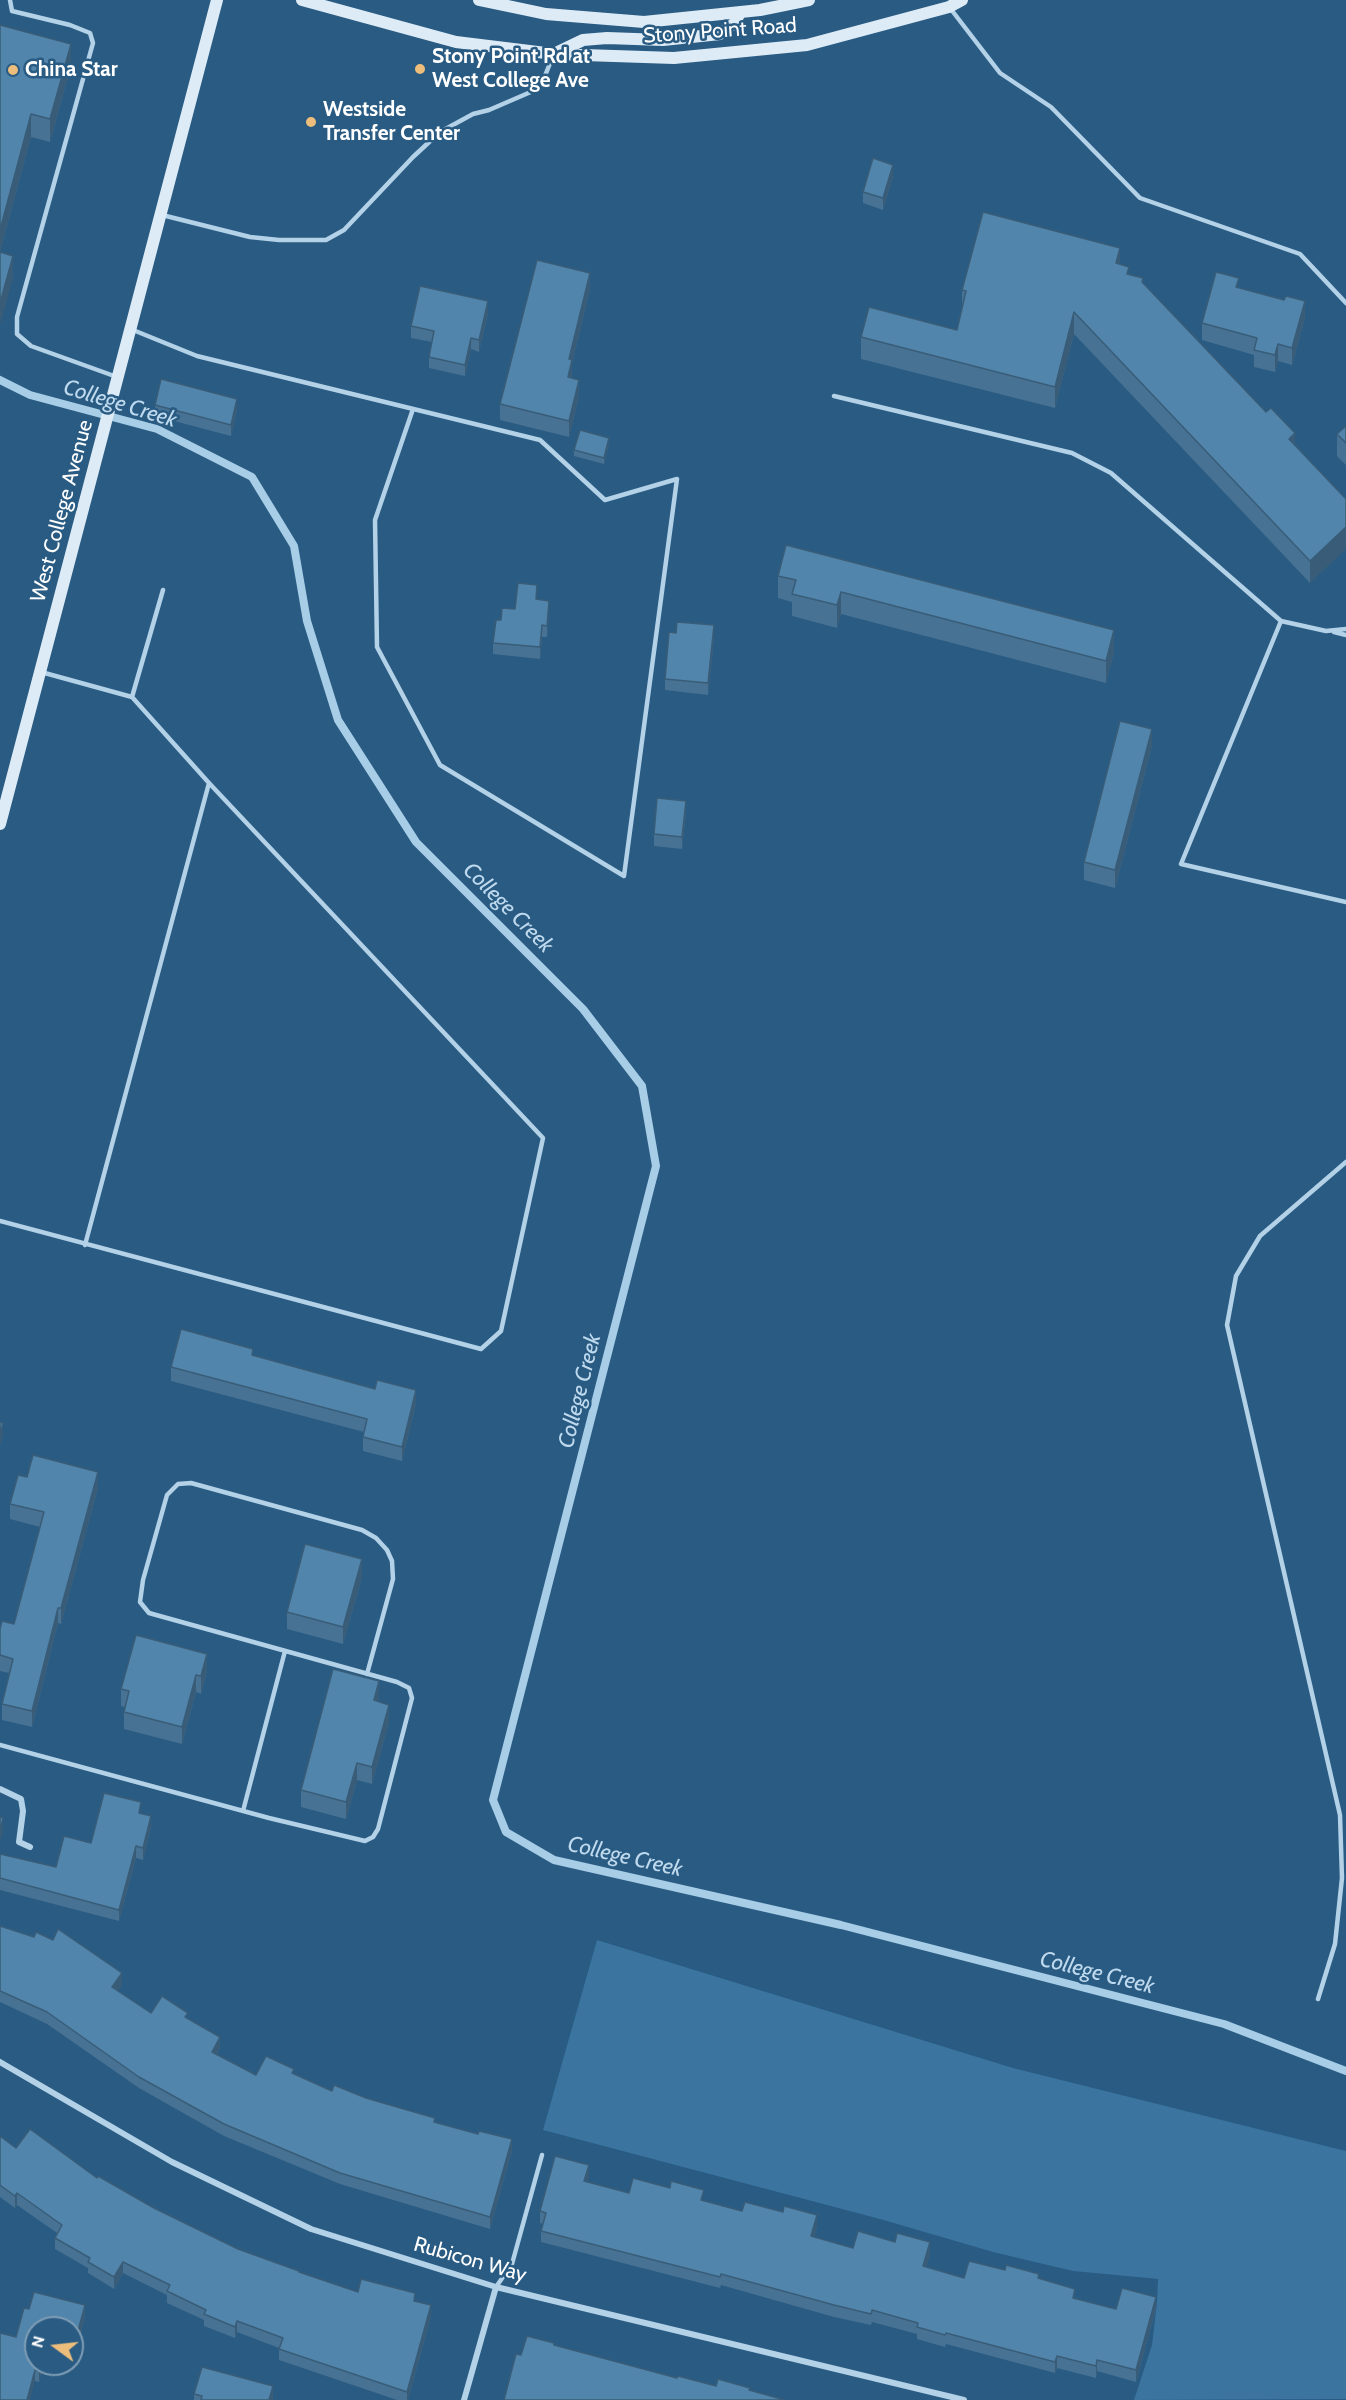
<!DOCTYPE html>
<html>
<head>
<meta charset="utf-8">
<style>
  body { margin:0 }
  #map { position:relative; width:1346px; height:2400px; overflow:hidden; background:#295b83; font-family:Cabin,sans-serif }
  canvas { display:block }
  .north { position:absolute; left:24px; top:2316px; width:60px; height:60px; box-sizing:border-box; background:#295b83; border:2px solid #7f9db5; border-radius:50%; rotate:285deg; font-size:16px; font-weight:700; line-height:24px; text-align:center; color:#fff }
  .north::after { content:''; display:block; margin:auto; width:21px; height:27px; background:#edbe7b; clip-path:polygon(50% 0,100% 100%,50% 72%,0 100%) }
</style>
</head>
<body>
<div id="map">
<canvas width="1346" height="2400"></canvas>
<div class="north">N</div>
</div>
<script>
const context = document.querySelector('canvas').getContext('2d');
context.lineJoin = 'round';
function fill(path, color) { context.fillStyle = color; context.fill(path, 'evenodd'); }
const poly = rows => new Path2D(rows.map(r => 'M' + r).join(''));
function stroke(path, color, width, dash) { context.strokeStyle = color; context.lineWidth = width; context.lineCap = dash ? 'butt' : 'round'; context.setLineDash(dash || []); context.stroke(path); }
function write(font, color, halo, rows, align = 'center') {
  context.font = font + ' Cabin,sans-serif'; context.lineWidth = 5; context.setLineDash([]); context.textBaseline = 'middle'; context.strokeStyle = halo; context.fillStyle = color; for (const [text, x, y, turn = 0] of rows) {
    context.save(); context.translate(x, y); context.rotate((+turn || 0) * Math.PI / 180); context.textAlign = isNaN(turn) ? turn : align; if (halo) context.strokeText(text, 0, 0); context.fillText(text, 0, 0); context.restore();
  }
}
const green = poly([
  [597,1940,1013,2068,1346,2151,1346,2399,1134,2400,1152,2345,1157,2302,1158,2279,1073,2271,993,2252,880,2219,543,2130]
]);
const stream = poly([
  [0,380,30,395,157,429,252,477,294,546,307,621,338,720,416,842,583,1009,642,1086,656,1166,493,1800,506,1832,554,1860,841,1925,1224,2024,1346,2071]
]);
const service = poly([
  [10,0,12,11,70,25,90,33,93,43,17,317,17,334,31,346,117,377],
  [950,8,1000,73,1051,107,1140,198,1300,254,1346,303],
  [162,215,250,237,279,240,326,240,344,230,413,157,440,132,473,114,489,110,540,88,553,56],
  [133,330,197,356,540,440,605,500,677,479,624,876,440,765,377,647,375,520,413,409],
  [834,396,1072,453,1111,473,1281,621,1326,631,1346,629],
  [1281,621,1181,864,1346,902],
  [1334,632,1346,635],
  [132,697,163,590],
  [0,1221,481,1349,501,1331,543,1138,209,783,132,697,41,672],
  [85,1245,209,783],
  [0,1745,269,1818,365,1841,373,1837,378,1829,412,1698,409,1688,397,1682,149,1613,140,1602,143,1580,167,1495,178,1484,191,1483,362,1530,376,1538,387,1550,392,1561,393,1579,367,1674],
  [243,1811,285,1651],
  [1318,1999,1335,1944,1342,1878,1340,1815,1227,1325,1236,1276,1260,1236,1346,1162],
  [496,2287,512,2264,542,2155]
]);
const minor = poly([
  [0,1789,21,1799,23,1811,19,1842,30,1847],
  [0,2062,172,2162,311,2229,496,2287,964,2400],
  [464,2400,496,2287]
]);
const secondary = poly([
  [302,0,456,42,554,54,674,58,807,45,949,7,962,0],
  [479,0,546,14,644,22,760,10,809,0],
  [558,52,583,40,607,38,663,40,720,34,735,23,740,12],
  [0,824,217,0]
]);
const wall = poly([
  [0,25,71,66,50,142,31,137,0,252],
  [893,176,883,210,863,203,863,192],
  [1120,264,1129,274,1143,283,1346,499,1310,583,1074,334,1055,408,861,359,861,337,957,330,962,310,962,290],
  [1239,288,1305,318,1292,365,1278,361,1275,372,1254,367,1254,355,1202,340,1202,323],
  [590,289,572,364,572,378,579,396,569,437,500,420,500,404],
  [488,313,479,352,471,349,465,376,429,368,429,357,432,342,411,338,411,326],
  [155,405,237,410,231,436,155,416],
  [1346,426,1346,465,1337,456,1337,434],
  [609,444,604,464,574,456,574,450],
  [778,576,1114,652,1106,683,841,614,837,628,792,616,792,602,778,598],
  [537,599,549,612,547,637,542,637,540,659,493,654,493,643,501,620,515,609],
  [714,637,708,695,665,690,665,679],
  [1152,746,1115,888,1084,880,1084,862],
  [686,813,682,849,654,846,654,834],
  [253,1356,416,1404,402,1461,363,1451,363,1437,364,1432,171,1381,171,1367],
  [27,1477,98,1488,61,1624,58,1623,32,1727,2,1720,2,1704,9,1673,0,1671,0,1629,14,1624,40,1527,10,1519,10,1504],
  [362,1577,343,1644,287,1629,287,1612],
  [207,1671,201,1694,196,1692,182,1744,124,1729,124,1712,125,1707,121,1706,121,1689],
  [379,1698,378,1701,389,1722,372,1784,357,1780,346,1819,301,1807,301,1790],
  [141,1813,151,1827,143,1860,136,1858,119,1921,0,1890,0,1854,56,1867,91,1843],
  [0,1926,122,1985,117,1991,151,2013,188,2018,220,2048,217,2054,256,2075,294,2074,332,2091,435,2122,512,2151,490,2229,340,2184,224,2136,139,2088,47,2024,0,2002],
  [0,2136,16,2148,97,2178,154,2208,238,2249,299,2273,358,2292,415,2301,431,2317,408,2400,397,2400,279,2360,279,2348,237,2332,235,2338,204,2326,204,2320,167,2303,167,2295,123,2273,114,2289,88,2273,88,2268,55,2249,55,2238,57,2233,17,2205,15,2208,0,2197],
  [589,2177,587,2182,629,2193,704,2201,742,2211,817,2227,814,2237,853,2248,930,2254,926,2267,964,2278,1005,2270,1039,2278,1075,2298,1116,2309,1156,2309,1136,2382,1097,2371,1096,2378,1057,2368,1055,2373,946,2344,945,2347,917,2339,917,2334,872,2322,871,2325,834,2317,721,2285,720,2288,541,2242,541,2231,543,2224,540,2223,540,2211],
  [29,2309,85,2316,78,2343,72,2341,72,2328,36,2328,36,2364,44,2364,39,2382,35,2381,16,2337],
  [194,2394,273,2398,272,2400,194,2400]
]);
const shadedWall = poly([
  [71,44,71,66,50,142,50,119],
  [31,114,31,137,0,252,0,230],
  [893,165,893,176,883,210,883,198],
  [1120,248,1120,270,1116,263],
  [13,256,13,278,0,325,0,303],
  [590,273,590,289,572,364,572,376,568,393,569,359],
  [488,301,488,313,479,352,479,340],
  [1305,301,1305,318,1292,365,1292,348],
  [1074,312,1074,334,1055,408,1055,387],
  [471,338,471,349,465,376,465,365],
  [1278,344,1278,361,1275,372,1275,355],
  [579,380,579,396,569,437,569,421],
  [237,399,237,410,231,436,231,425],
  [1295,433,1295,455,1289,439],
  [609,438,609,444,604,464,604,458],
  [1346,527,1346,549,1310,583,1310,561],
  [841,592,841,614,837,628,837,605],
  [549,601,549,612,547,637,547,626],
  [542,625,542,637,540,659,540,647],
  [714,625,714,637,708,695,708,683],
  [1114,630,1114,652,1106,683,1106,661],
  [1152,729,1152,746,1115,888,1115,870],
  [686,801,686,813,682,849,682,837],
  [416,1390,416,1404,402,1461,402,1447],
  [3,1423,3,1435,0,1446,0,1435],
  [98,1472,98,1488,61,1624,61,1608],
  [362,1559,362,1577,343,1644,343,1627],
  [58,1608,58,1623,32,1727,32,1711],
  [207,1654,207,1671,201,1694,201,1676],
  [196,1675,196,1692,182,1744,182,1727],
  [379,1681,379,1698,374,1717,374,1700],
  [389,1705,389,1722,372,1784,372,1767],
  [357,1763,357,1780,346,1819,346,1802],
  [151,1816,151,1827,143,1860,143,1848],
  [3,1818,3,1830,0,1842,0,1831],
  [136,1846,136,1858,119,1921,119,1910],
  [122,1973,122,1985,112,1999,112,1987],
  [220,2037,220,2048,212,2063,212,2052],
  [512,2139,512,2151,490,2229,490,2217],
  [589,2165,589,2177,584,2193,584,2181],
  [17,2193,17,2205,15,2208,15,2196],
  [817,2215,817,2227,811,2248,811,2236],
  [930,2242,930,2254,923,2278,923,2266],
  [123,2262,123,2273,114,2289,114,2277],
  [1156,2297,1156,2309,1136,2382,1136,2370],
  [85,2305,85,2316,78,2343,78,2331],
  [431,2305,431,2317,408,2400,407,2400,407,2392],
  [237,2321,237,2332,235,2338,235,2327],
  [1057,2356,1057,2368,1055,2373,1055,2362],
  [1097,2360,1097,2371,1096,2378,1096,2366],
  [40,2364,44,2364,39,2382,39,2371],
  [35,2370,35,2381,30,2400,27,2400],
  [273,2386,273,2398,272,2400,269,2400]
]);
const building = poly([
  [0,25,71,44,50,119,31,114,0,230,0,25],
  [873,158,893,165,883,198,863,192,873,158],
  [983,212,1120,248,1116,263,1129,267,1127,274,1143,278,1142,282,1266,412,1271,408,1295,433,1289,439,1346,499,1346,527,1310,561,1074,312,1055,387,861,337,869,307,957,330,966,291,962,290,983,212],
  [0,252,13,256,0,303,0,252],
  [537,260,590,273,569,359,572,360,568,377,579,380,569,421,500,404,537,260],
  [1216,272,1239,278,1236,287,1284,300,1286,296,1305,301,1292,348,1278,344,1275,355,1254,350,1257,338,1202,323,1216,272],
  [420,286,488,301,479,340,471,338,465,365,429,357,434,331,411,326,420,286],
  [161,379,237,399,231,425,155,405,161,379],
  [1346,426,1346,443,1337,434,1346,426],
  [580,430,609,438,604,458,574,450,580,430],
  [786,545,1114,630,1106,661,841,592,837,605,792,594,796,580,778,576,786,545],
  [518,583,537,585,536,599,549,601,547,626,542,625,540,647,493,643,496,620,501,620,502,608,515,609,518,583],
  [677,622,714,625,708,683,665,679,669,632,676,633,677,622],
  [1120,721,1152,729,1115,870,1084,862,1120,721],
  [657,798,686,801,682,837,654,834,657,798],
  [181,1329,253,1349,252,1355,375,1389,377,1380,416,1390,402,1447,363,1437,367,1419,171,1367,181,1329],
  [0,1422,3,1423,0,1435,0,1422],
  [33,1455,98,1472,61,1608,58,1608,32,1711,2,1704,13,1659,0,1655,0,1629,2,1621,14,1624,44,1512,10,1504,18,1475,27,1477,33,1455],
  [305,1544,362,1559,343,1627,287,1612,305,1544],
  [136,1635,207,1654,201,1676,196,1675,182,1727,124,1712,129,1691,121,1689,136,1635],
  [333,1669,379,1681,374,1700,389,1705,372,1767,357,1763,346,1802,301,1790,333,1669],
  [104,1793,141,1802,139,1813,151,1816,143,1848,136,1846,119,1910,0,1878,0,1854,56,1867,64,1836,91,1843,104,1793],
  [0,1817,3,1818,0,1831,0,1817],
  [0,1926,34,1937,36,1932,53,1940,58,1929,122,1973,112,1987,151,2013,162,1996,188,2013,185,2017,220,2037,212,2052,256,2075,266,2056,294,2069,292,2073,332,2091,334,2085,366,2098,435,2118,434,2122,478,2134,479,2131,512,2139,490,2217,340,2173,224,2124,139,2077,47,2012,0,1991,0,1926],
  [30,2129,97,2178,98,2176,154,2208,238,2249,299,2271,299,2272,358,2292,361,2279,415,2293,414,2301,431,2305,407,2392,279,2349,283,2338,237,2321,235,2327,204,2314,206,2310,167,2291,170,2285,123,2262,114,2277,88,2262,90,2258,55,2238,62,2225,17,2193,15,2196,0,2185,0,2136,16,2148,30,2129],
  [555,2156,589,2165,584,2181,629,2193,633,2178,670,2188,671,2181,704,2190,701,2200,742,2211,745,2202,783,2212,784,2206,817,2215,811,2236,853,2248,858,2231,895,2242,897,2233,930,2242,923,2266,964,2278,969,2261,1005,2270,1006,2265,1039,2274,1038,2278,1075,2289,1073,2298,1116,2309,1122,2288,1156,2297,1136,2370,1097,2360,1096,2366,1057,2356,1055,2362,946,2333,945,2335,917,2327,918,2323,872,2310,871,2314,834,2305,721,2274,720,2277,541,2231,546,2213,540,2211,555,2156],
  [34,2292,85,2305,78,2331,72,2330,72,2328,66,2328,56,2326,56,2328,36,2328,36,2364,40,2364,39,2371,35,2370,27,2400,0,2400,0,2333,16,2337,24,2308,29,2309,34,2292],
  [527,2336,554,2343,554,2345,677,2378,678,2376,716,2386,718,2379,750,2388,749,2390,785,2400,504,2400,516,2354,521,2355,527,2336],
  [202,2367,273,2386,269,2400,201,2400,202,2396,194,2394,202,2367]
]);
const markers = [
  [420,69,6,"#edbe7b"],
  [13,70,6,"#edbe7b"],
  [311,122,6,"#edbe7b"]
];
const streetNames = [
  ["Stony Point Road",720,31,-4],
  ["West College Avenue",62,511,-75],
  ["Rubicon Way",470,2260,16]
];
const poiNames = [
  ["Stony Point Rd at",432,57],
  ["West College Ave",432,81],
  ["China Star",25,70],
  ["Westside",323,110],
  ["Transfer Center",323,134]
];
const waterNames = [
  ["College Creek",120,404,17],
  ["College Creek",508,908,45],
  ["College Creek",580,1391,-76],
  ["College Creek",625,1857,13],
  ["College Creek",1097,1973,14]
];
fill(green, '#3a749f');
stroke(stream, '#a8cde7', 8);
stroke(service, '#b3d1e7', 4.5);
stroke(minor, '#b3d1e7', 6);
stroke(secondary, '#ddebf6', 12);
fill(wall, '#477293');
fill(shadedWall, '#395d78');
fill(building, '#5285ab');
stroke(building, '#395d78', 1.5);
for (const [x, y, r, color] of markers) { const dot = new Path2D(); dot.arc(x, y, r, 0, 2 * Math.PI); context.fillStyle = color; context.fill(dot); stroke(dot, '#295b83', 2); }
write('21px', '#fff', '#295b83', streetNames);
write('bold 21px', '#fff', '#295b83', poiNames, 'left');
write('italic 22px', '#bfdaee', '#295b83', waterNames);
</script>
</body>
</html>
